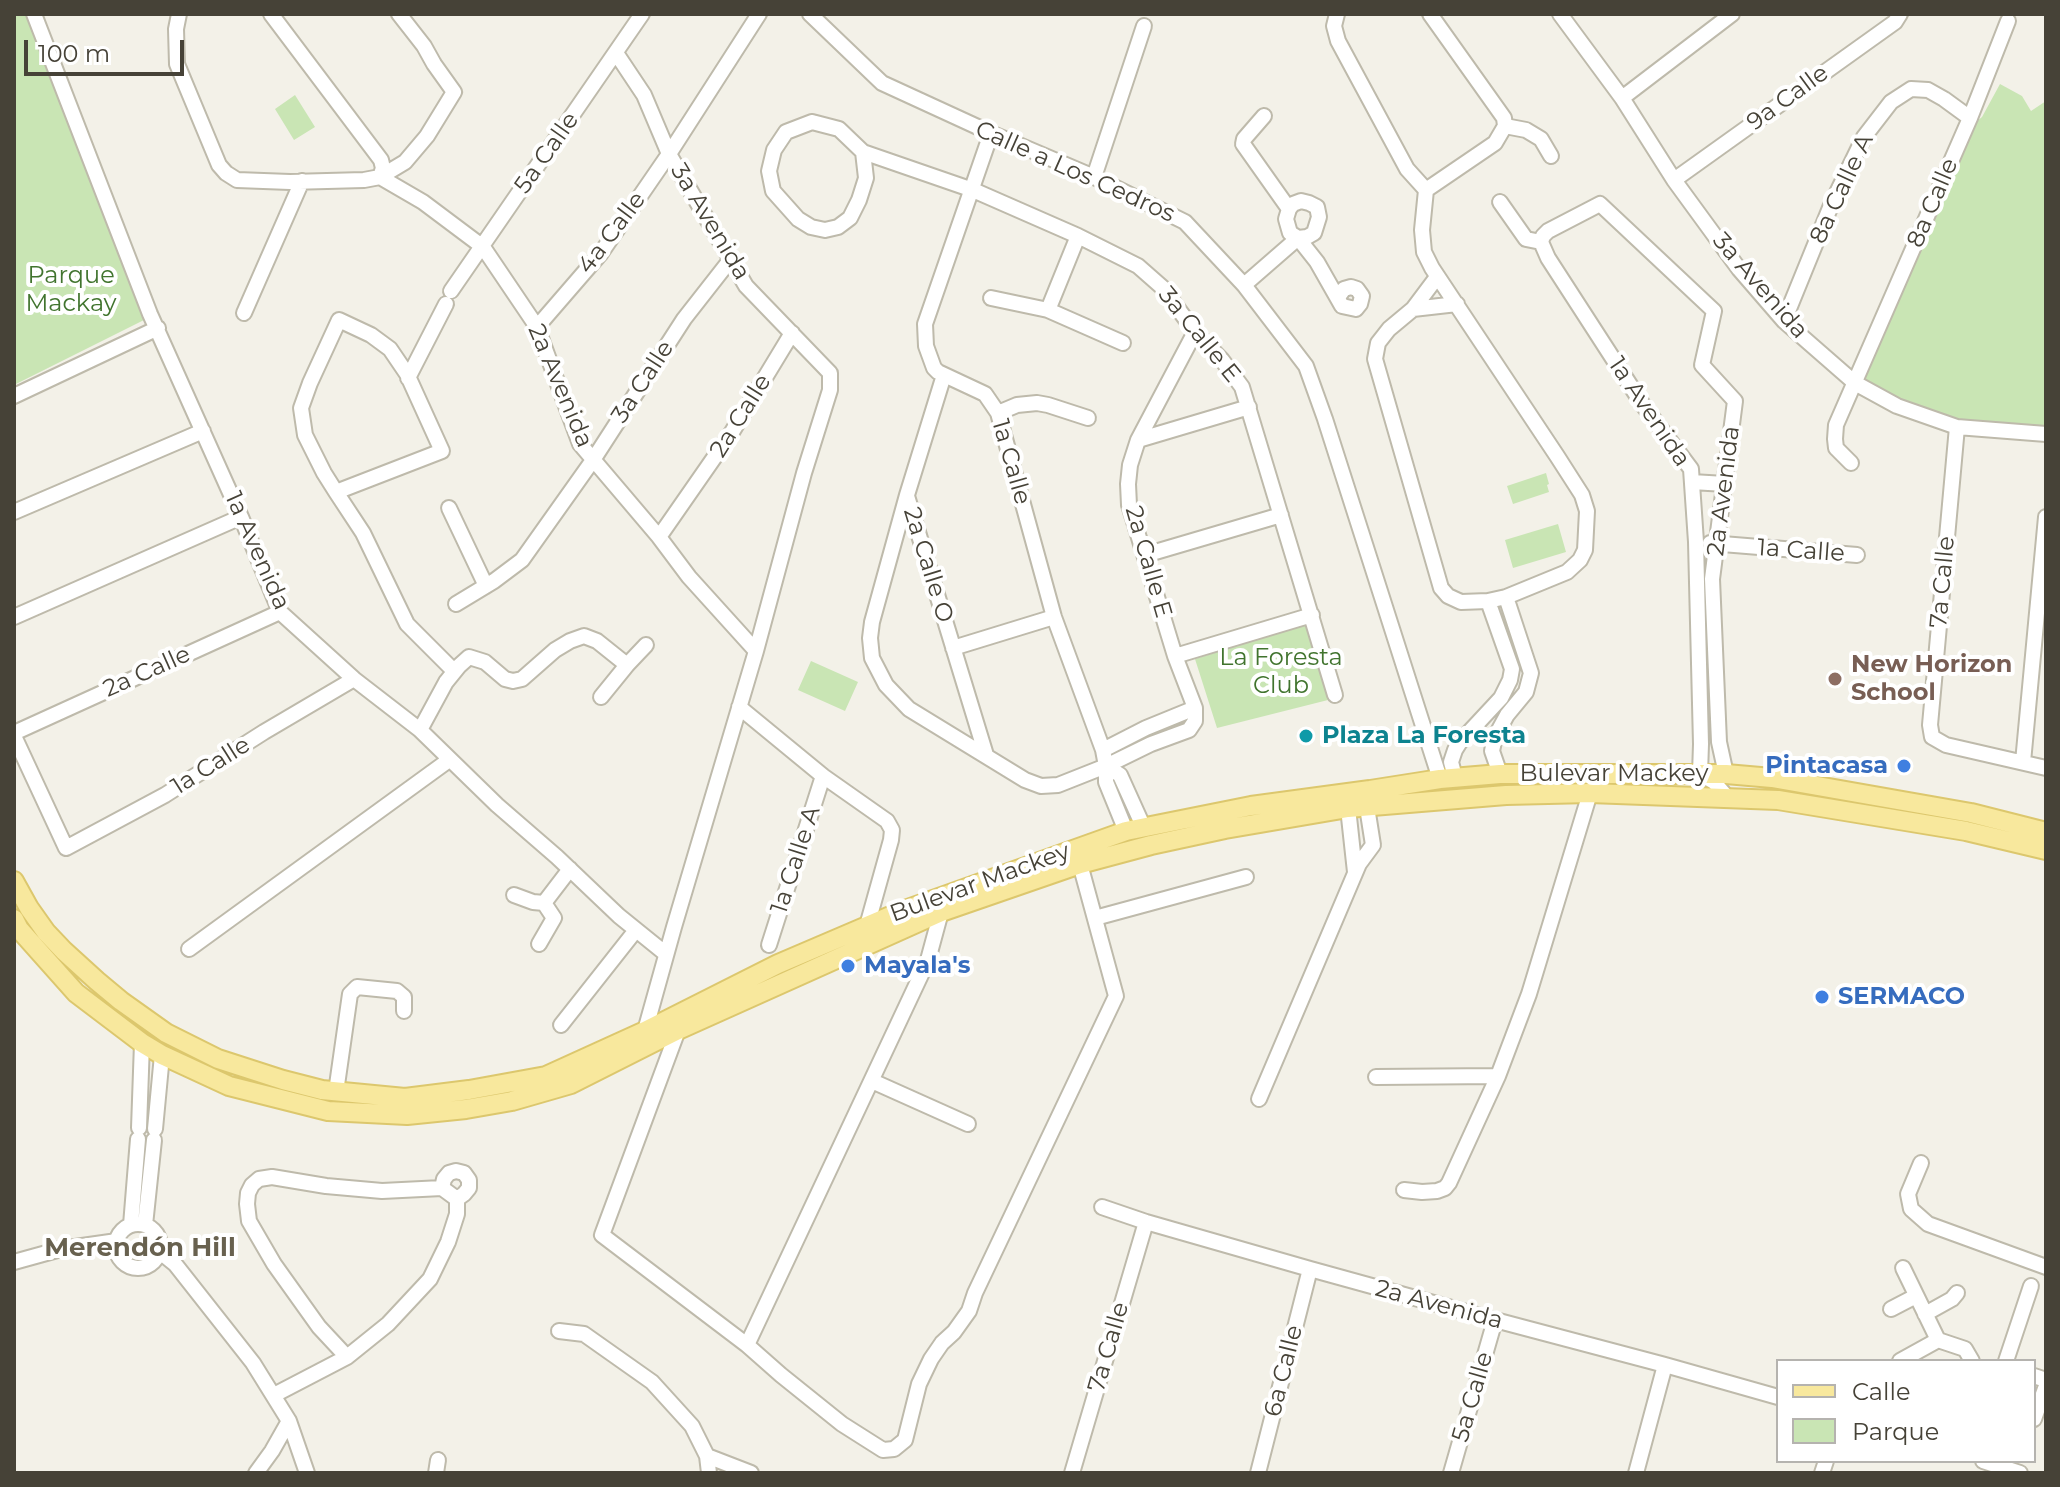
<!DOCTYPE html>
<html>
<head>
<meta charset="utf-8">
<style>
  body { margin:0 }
  #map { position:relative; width:2060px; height:1487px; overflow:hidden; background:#f3f1e8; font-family:Montserrat,sans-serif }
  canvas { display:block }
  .frame { position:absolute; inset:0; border:16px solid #464237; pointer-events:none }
  .legend { position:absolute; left:1776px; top:1359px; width:260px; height:104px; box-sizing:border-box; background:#fff; border:2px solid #b5b3af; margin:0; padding:10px 14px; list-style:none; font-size:24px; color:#464237 }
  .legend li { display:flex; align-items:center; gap:16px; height:40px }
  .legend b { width:40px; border:2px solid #b5b3af }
  .scale { position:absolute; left:24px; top:40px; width:160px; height:36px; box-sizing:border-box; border:4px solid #464237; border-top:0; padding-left:10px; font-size:24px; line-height:28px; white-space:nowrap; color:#464237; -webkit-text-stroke:6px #fff; paint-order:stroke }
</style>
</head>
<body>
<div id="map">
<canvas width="2060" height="1487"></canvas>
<div class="frame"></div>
<ul class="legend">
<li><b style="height:10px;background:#f8e89d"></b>Calle</li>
<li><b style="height:22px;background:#c9e5b4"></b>Parque</li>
</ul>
<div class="scale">100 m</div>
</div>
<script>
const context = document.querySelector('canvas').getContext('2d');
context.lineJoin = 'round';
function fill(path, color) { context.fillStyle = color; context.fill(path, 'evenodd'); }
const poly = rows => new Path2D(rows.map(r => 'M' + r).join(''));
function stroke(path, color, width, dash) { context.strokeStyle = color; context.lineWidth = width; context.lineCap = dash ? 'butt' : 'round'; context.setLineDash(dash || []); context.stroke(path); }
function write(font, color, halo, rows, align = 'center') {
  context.font = font + ' Montserrat,sans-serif'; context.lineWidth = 8; context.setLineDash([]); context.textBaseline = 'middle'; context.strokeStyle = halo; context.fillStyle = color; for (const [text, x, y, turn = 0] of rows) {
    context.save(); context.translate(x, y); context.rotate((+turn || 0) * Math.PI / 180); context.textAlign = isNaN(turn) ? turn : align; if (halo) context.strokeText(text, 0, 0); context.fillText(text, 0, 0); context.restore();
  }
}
const green = poly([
  [14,14,27,14,144,320,14,385],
  [2000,84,2022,96,2031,111,2046,101,2046,434,1957,427,1861,381,1970,127,1982,117],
  [295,95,315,127,294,140,275,109],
  [1546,473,1549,484,1547,485,1549,492,1513,504,1507,486],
  [1558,524,1566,552,1513,568,1505,540],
  [1309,623,1328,700,1217,728,1195,659],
  [811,661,858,682,845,711,798,690]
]);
const minor = poly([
  [34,14,150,314,241,517,280,612,354,679,420,730,497,805,557,857,619,916,666,954],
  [179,14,176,29,177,64,219,165,226,173,237,180,290,182,364,180,380,177,383,168,381,160,271,14],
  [399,14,424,46,434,64,454,92,427,136,405,162,380,177,423,202,483,247,537,327,580,444,659,537,689,577,756,651],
  [810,14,882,83,993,134,1094,177,1185,222,1244,285,1306,366,1325,419,1440,779],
  [1337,14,1334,26,1338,41,1407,169,1426,190,1422,230,1424,252,1432,268,1557,456,1582,495,1587,511,1585,550,1580,560,1567,572,1506,597,1488,601,1461,602,1448,596,1441,588,1375,359,1378,343,1389,329,1413,309,1437,277],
  [1430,14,1504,118,1505,126],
  [1560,14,1622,98,1674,180,1739,269,1784,321,1855,383,1897,406,1957,427,2046,434],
  [616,53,644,95,669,154,746,286,830,373,830,390,804,473,756,651,674,927,645,1031],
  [1622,98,1732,14],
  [1264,116,1244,139,1243,144,1289,209],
  [812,122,839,129,863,152,866,178,859,200,850,218,838,227,825,230,811,227,798,219,773,191,769,171,774,150,786,132,812,122],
  [1505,126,1526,130,1541,139,1551,156],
  [987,145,925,324,926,346,934,368,938,372,985,394,998,413,1054,617,1103,750,1106,766,1106,782,1126,831],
  [863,152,973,190,1078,236,1138,266,1163,288,1195,332,1222,360,1242,387,1335,695],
  [1094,177,1144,26],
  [1674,180,1895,22,1900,14],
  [1426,190,1495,143,1505,126],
  [1500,202,1526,239,1541,242],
  [1541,242,1543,236,1548,231,1600,204,1714,311,1702,365,1735,401,1712,579,1719,742,1726,774],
  [1541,242,1548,258,1643,405,1691,469,1696,542,1701,744,1700,774,1714,782,1728,798],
  [1244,285,1298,238,1307,237,1314,233,1319,217,1317,207,1309,203,1301,201,1293,204,1289,209,1286,219,1290,233,1298,238,1317,262,1342,306,1356,309,1360,304,1362,296,1357,289,1351,287,1344,289,1338,297],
  [451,291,642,14],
  [991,298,1048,310,1123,343],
  [1413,309,1457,304],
  [1048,310,1078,236],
  [244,313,302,181],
  [1784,321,1832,203,1864,137,1891,102,1911,89,1928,90,1944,99,1970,118],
  [537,327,601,253,669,154,759,14],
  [944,375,907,495,872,622,870,638,872,658,886,685,909,709,1025,780,1041,786,1058,785,1106,766,1151,744,1189,730,1195,721,1195,708,1175,656,1129,505,1128,484,1130,465,1138,440,1195,332],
  [408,378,446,304],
  [14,396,158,328],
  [998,413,1017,405,1037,403,1048,405,1088,418],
  [1957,427,1930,725,1932,737,1946,745,2046,768],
  [1138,440,1249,407],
  [1851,463,1836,448,1835,439,1836,425,1970,118,2008,21],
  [1692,482,1725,484],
  [336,492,442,451,407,374,390,349,371,335,339,320,310,383,301,408,305,435,324,473,336,492,363,533,407,624,454,671],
  [907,496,986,755],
  [449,508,486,586],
  [14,512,203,431],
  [659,537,732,432,792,333],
  [1710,543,1857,555],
  [1145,555,1281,515],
  [456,604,494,581,522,560,593,460,684,319,731,259],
  [14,617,241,517],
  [953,648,1054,617],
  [1175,656,1312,615],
  [627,665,646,645],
  [739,707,823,776,887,821,892,830,891,840,867,926],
  [420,730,446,682,459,666,469,657,485,662,505,679,513,681,522,679,555,650,570,641,584,636,597,641,627,665,601,697],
  [14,733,280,612],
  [14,736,66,848,165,795,264,732,354,679],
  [1103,750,1146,728,1195,708],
  [2023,762,2046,517],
  [1106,766,1120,775,1143,826],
  [1500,774,1492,751,1495,737,1507,715,1526,692,1531,673,1506,597],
  [1455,777,1451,762,1455,750,1460,742,1501,698,1510,680,1512,669,1488,601],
  [1348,808,1355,872],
  [514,895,533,902,544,903,570,869],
  [1095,918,1246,877],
  [539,944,554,918,544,903],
  [769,945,823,776],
  [189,949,449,760],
  [561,1025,636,930],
  [678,1030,602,1235,747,1345,781,1375,842,1424,883,1450,894,1449,905,1440,919,1384,931,1359,942,1343,954,1332,969,1311,975,1293,1116,996,1080,864],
  [1376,1077,1498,1076],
  [872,1081,968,1124],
  [336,1092,350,994,357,987,397,991,404,997,404,1011],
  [1259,1099,1359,864,1373,845,1367,807],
  [139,1128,142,1043],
  [155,1129,162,1055],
  [1921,1163,1908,1194,1911,1209,1928,1224,2046,1267],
  [442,1188,444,1179,449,1173,456,1171,464,1173,469,1180,469,1188,464,1194,457,1199],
  [1404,1190,1422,1192,1437,1191,1445,1188,1449,1183,1498,1076,1529,994,1590,793],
  [1102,1207,1146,1222,1310,1269,1495,1320,1665,1365,1778,1397],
  '116 1246a22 22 0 1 1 44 0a22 22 0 1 1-44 0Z',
  [131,1225,138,1139],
  [145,1225,154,1140],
  [159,1251,175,1264,253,1363,289,1421,307,1473],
  [14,1262,61,1249,117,1241],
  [1903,1268,1938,1340],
  [1891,1309,1916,1296],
  [1925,1314,1952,1299,1957,1293],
  [559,1331,584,1334,652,1382,692,1426,707,1456,709,1473],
  [747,1345,928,960,941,912],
  [1900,1361,1938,1340,1965,1349,1972,1361],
  [2006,1361,2031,1286],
  [2034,1376,2046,1380],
  [274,1395,347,1357,388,1324,430,1279,448,1242,457,1214,457,1199,442,1188,382,1191,326,1186,272,1177,259,1179,252,1185,248,1193,247,1204,249,1221,274,1264,319,1327,347,1357],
  [2034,1419,2046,1386],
  [707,1456,751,1473],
  [1983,1461,2020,1473],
  [256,1473,272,1451,289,1421],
  [436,1473,438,1460],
  [1072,1473,1146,1222],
  [1258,1473,1310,1269],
  [1451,1473,1495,1320],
  [1636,1473,1665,1365],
  [1822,1473,1826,1461]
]);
const major = poly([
  [14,881,29,908,46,932,64,951,97,981,121,1001,166,1033,218,1059,283,1080,322,1090,405,1098,469,1090,546,1076,645,1031,778,964,902,911,1126,831,1251,806,1370,790,1440,779,1500,774,1726,774,1772,778,1971,813,2046,832],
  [14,919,19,929,76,993,142,1043,162,1055,229,1086,328,1111,407,1115,466,1109,512,1101,571,1084,678,1030,941,912,1080,864,1151,845,1225,829,1348,808,1506,795,1590,793,1778,800,1966,831,2046,850]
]);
const markers = [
  [1835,679,8,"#8d6e63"],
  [1306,736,8,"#0f9aa8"],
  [1904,766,8,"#3f7fe0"],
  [848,966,8,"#3f7fe0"],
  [1822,997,8,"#3f7fe0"]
];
const streetNames = [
  ["9a Calle",1788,98,-36],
  ["5a Calle",547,153,-55],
  ["Calle a Los Cedros",1075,172,24],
  ["8a Calle A",1842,189,-65],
  ["8a Calle",1933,203,-67],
  ["3a Avenida",710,222,59],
  ["4a Calle",612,233,-53],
  ["3a Avenida",1760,286,49],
  ["3a Calle E",1199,335,51],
  ["3a Calle",643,382,-57],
  ["2a Avenida",560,386,67],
  ["1a Avenida",1649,412,56],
  ["2a Calle",741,416,-58],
  ["1a Calle",1011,462,74],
  ["2a Avenida",1724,491,-83],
  ["1a Avenida",257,551,66],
  ["1a Calle",1801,551,4],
  ["2a Calle E",1148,562,74],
  ["2a Calle O",928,565,73],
  ["7a Calle",1943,582,-85],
  ["2a Calle",147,672,-24],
  ["1a Calle",211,766,-32],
  ["Bulevar Mackey",1614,774],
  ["1a Calle A",796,860,-72],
  ["Bulevar Mackey",980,883,-20],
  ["2a Avenida",1439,1305,15],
  ["7a Calle",1109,1347,-74],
  ["6a Calle",1284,1371,-76],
  ["5a Calle",1473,1397,-74]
];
const parkNames = [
  ["Parque",71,276],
  ["Mackay",71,304],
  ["La Foresta",1281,658],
  ["Club",1281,686]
];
const educationNames = [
  ["New Horizon",1851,665],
  ["School",1851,693]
];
const cultureNames = [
  ["Plaza La Foresta",1322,736]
];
const shopNames = [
  ["Pintacasa",1888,766,"right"],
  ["Mayala's",864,966],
  ["SERMACO",1838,997]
];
const neighbourhoodNames = [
  ["Merendón Hill",140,1248]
];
fill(green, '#c9e5b4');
stroke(minor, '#bebaab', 18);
stroke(major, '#dcc76d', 22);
stroke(minor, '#fff', 14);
stroke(major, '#f8e89d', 18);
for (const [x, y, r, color] of markers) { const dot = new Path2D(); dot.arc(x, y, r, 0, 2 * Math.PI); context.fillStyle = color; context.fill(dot); stroke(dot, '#fff', 3); }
write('24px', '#464237', '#fff', streetNames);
write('24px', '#41742e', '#fff', parkNames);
write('bold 24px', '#785e54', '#fff', educationNames, 'left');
write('bold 24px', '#0d838f', '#fff', cultureNames, 'left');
write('bold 24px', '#366cbe', '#fff', shopNames, 'left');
write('bold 26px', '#68614f', '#fff', neighbourhoodNames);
</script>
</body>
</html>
